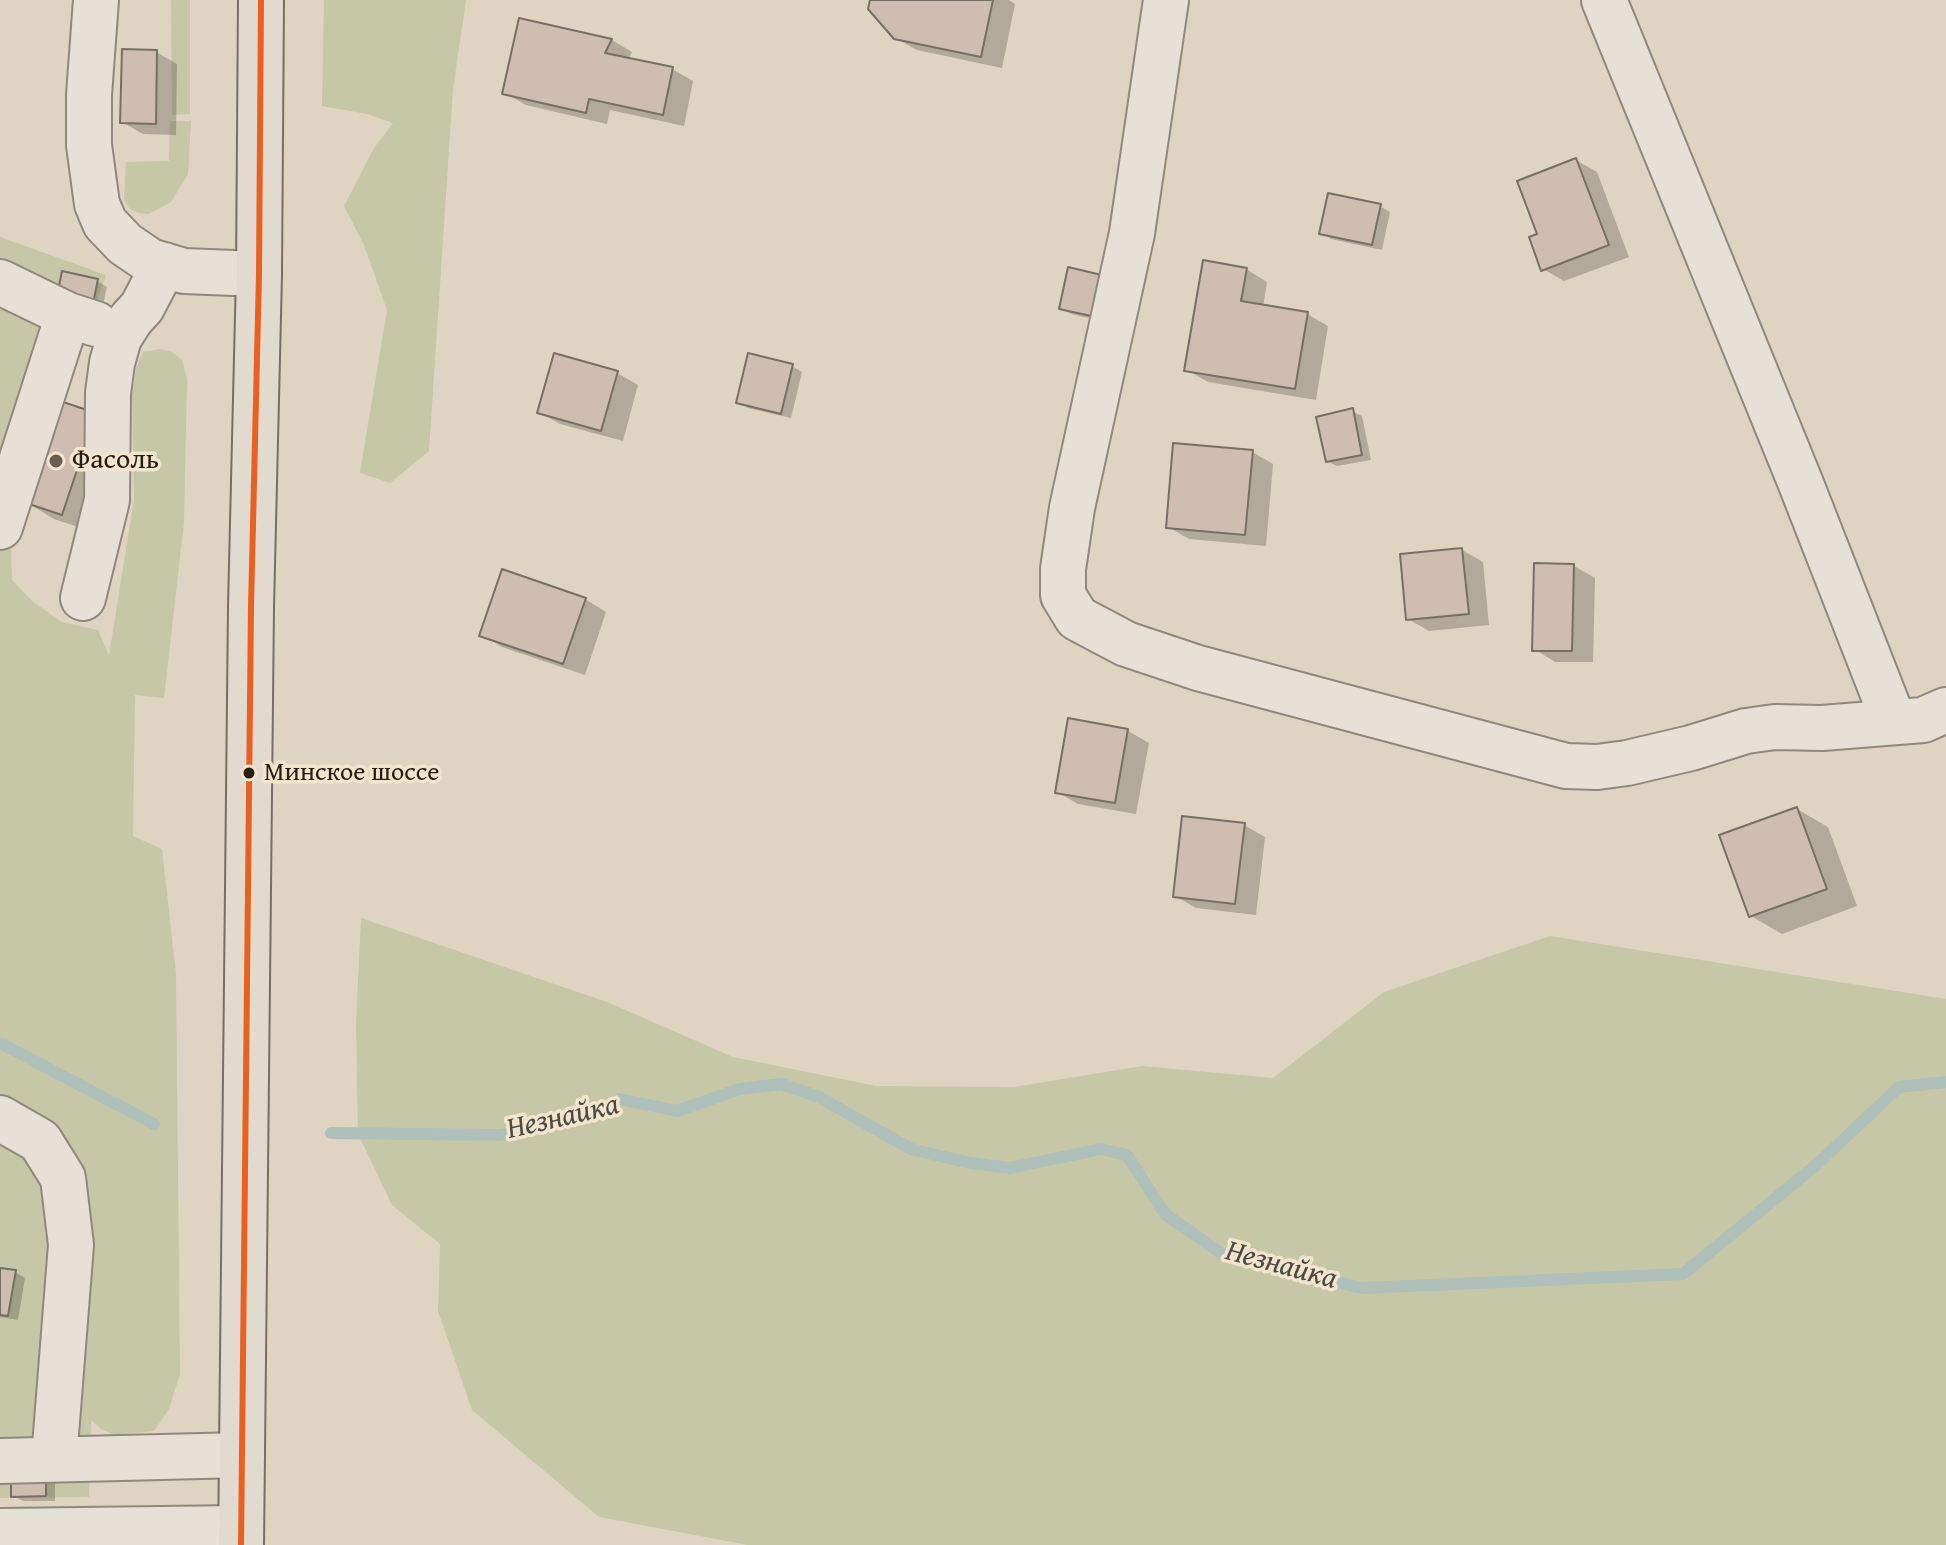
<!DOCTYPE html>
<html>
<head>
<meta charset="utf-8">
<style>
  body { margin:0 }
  canvas { display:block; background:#dfd3c1 }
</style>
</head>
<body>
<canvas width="1946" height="1545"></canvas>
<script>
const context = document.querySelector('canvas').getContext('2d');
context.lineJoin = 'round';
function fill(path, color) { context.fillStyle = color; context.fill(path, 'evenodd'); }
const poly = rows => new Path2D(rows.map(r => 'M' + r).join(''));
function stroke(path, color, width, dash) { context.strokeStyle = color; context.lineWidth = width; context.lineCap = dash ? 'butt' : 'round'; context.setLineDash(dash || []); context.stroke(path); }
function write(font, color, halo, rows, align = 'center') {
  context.font = font + ' "Gentium Book Plus",serif'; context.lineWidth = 7; context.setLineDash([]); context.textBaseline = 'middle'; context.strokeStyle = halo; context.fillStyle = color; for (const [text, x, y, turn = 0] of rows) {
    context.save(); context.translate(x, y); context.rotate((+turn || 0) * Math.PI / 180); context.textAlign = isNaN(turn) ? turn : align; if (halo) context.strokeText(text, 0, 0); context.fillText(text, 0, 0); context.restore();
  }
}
const green = poly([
  [171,0,190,0,190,114,172,115],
  [324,0,466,0,453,89,429,451,390,483,360,473,387,310,364,245,344,206,374,148,393,123,367,114,322,106],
  [170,121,191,121,188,174,171,202,149,214,138,213,129,208,124,199,126,162,169,161],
  [0,237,106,275,11,543,12,580,33,602,62,622,98,630,109,656,134,499,132,395,136,368,143,352,159,349,172,352,182,360,187,379,184,523,164,698,135,695,133,836,162,849,176,973,180,1374,169,1409,154,1431,115,1435,101,1429,91,1420,89,1497,0,1498],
  [361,918,607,1002,733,1057,876,1086,1014,1087,1142,1066,1273,1078,1384,992,1550,936,1946,999,1946,1545,748,1545,599,1517,472,1410,438,1311,440,1244,392,1205,358,1134,356,1022]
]);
const shadow = poly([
  [872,0,1009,0,1015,4,1002,68,917,50,895,38],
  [520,20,612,40,632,52,628,60,672,69,693,81,684,126,610,110,607,124,526,105,505,93],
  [156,52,177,64,176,135,143,134,122,122],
  [1576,160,1597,172,1629,257,1564,281,1543,269,1540,235],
  [1380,206,1390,212,1382,250,1331,239,1322,233],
  [1246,269,1267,282,1263,307,1307,314,1328,326,1316,400,1208,382,1187,370],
  [1070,270,1106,322,1071,314,1061,308],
  [97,281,107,287,102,309,69,301],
  [792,366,802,372,791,418,748,408,738,402],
  [617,373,638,385,623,441,560,424,539,412],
  [1352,411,1362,416,1371,460,1337,466,1327,461],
  [95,415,93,532,54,519,23,500],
  [1252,452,1273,464,1266,546,1189,539,1168,527],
  [1462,550,1483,562,1489,625,1429,631,1408,619],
  [1574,566,1595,578,1593,662,1555,662,1534,649],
  [585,599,606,612,585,675,502,647,482,635],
  [1128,731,1149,743,1136,814,1078,804,1057,792],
  [1797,809,1828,827,1857,906,1782,934,1751,916],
  [1244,825,1265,837,1256,915,1196,908,1175,896],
  [0,1270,15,1272,25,1278,18,1320,0,1317],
  [45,1476,55,1482,55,1501,23,1501,13,1496]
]);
const stream = poly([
  [0,1043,154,1124],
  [331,1133,500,1135,577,1119,620,1099,677,1111,740,1089,781,1084,819,1097,911,1149,970,1163,1010,1168,1101,1149,1127,1155,1165,1214,1225,1256,1363,1288,1683,1274,1815,1166,1899,1087,1946,1082]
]);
const building = poly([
  [870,0,993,0,981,57,894,39,868,9,870,0],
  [519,18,612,39,605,53,673,67,663,115,589,99,586,113,502,94,519,18],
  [122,49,157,50,156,124,120,123,122,49],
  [1576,158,1609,245,1541,271,1529,237,1537,234,1517,181,1576,158],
  [1328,193,1381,204,1372,245,1319,234,1328,193],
  [1203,260,1247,268,1241,301,1308,312,1295,389,1184,371,1203,260],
  [1068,267,1106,276,1096,317,1059,309,1068,267],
  [62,271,98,279,93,304,57,296,62,271],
  [554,353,618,371,601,431,537,413,554,353],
  [748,353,793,364,781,414,736,403,748,353],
  [54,399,96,413,62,515,20,501,54,399],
  [1353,408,1362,455,1326,462,1316,417,1353,408],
  [1173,443,1253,450,1245,535,1166,528,1173,443],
  [1462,548,1469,614,1406,620,1400,554,1462,548],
  [1534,563,1574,564,1572,651,1532,651,1534,563],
  [502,569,586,598,563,664,479,636,502,569],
  [1068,718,1128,729,1115,803,1055,793,1068,718],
  [1797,807,1827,889,1749,917,1719,835,1797,807],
  [1182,816,1245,823,1235,904,1173,897,1182,816],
  [0,1268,16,1270,8,1316,0,1315,0,1268],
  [11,1474,46,1474,46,1496,11,1497,11,1474]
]);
const minor = poly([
  [96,0,89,95,89,145,97,204,105,223,125,244,150,261,184,271,259,274],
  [1166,0,1132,233,1072,508,1063,569,1063,595,1077,618,1126,644,1198,668,1566,766,1597,767,1627,763,1691,748,1746,731,1775,727,1822,728,1923,720,1946,710],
  [1604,0,1801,484,1894,722],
  [0,282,68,315,96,324],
  [0,527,68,315],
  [83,598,107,500,108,393,112,363,119,338,131,319,142,307,164,265],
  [0,1118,40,1141,63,1178,71,1245,54,1459],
  [0,1461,242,1455],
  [0,1531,241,1528]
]);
const major = poly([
  [241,1545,251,607,259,274,261,0]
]);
const bus1 = poly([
  [241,1545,251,607,259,274,261,0]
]);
const markers = [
  [56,461,8,"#675d51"],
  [249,773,7,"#271e14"]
];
const busNames = [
  ["Минское шоссе",264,773]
];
const poiNames = [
  ["Фасоль",72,461]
];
const waterNames = [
  ["Незнайка",563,1118,-13],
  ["Незнайка",1281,1266,15]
];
fill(green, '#c6c7a7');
fill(shadow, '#0003');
stroke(stream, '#afbfb9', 12);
fill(building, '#cebdb0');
stroke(building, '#766f65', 2);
stroke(minor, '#90887d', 48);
stroke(major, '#766f65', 48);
stroke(minor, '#e6e0d6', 44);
stroke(major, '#e2dacf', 44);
stroke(bus1, '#e86121', 6);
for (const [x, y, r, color] of markers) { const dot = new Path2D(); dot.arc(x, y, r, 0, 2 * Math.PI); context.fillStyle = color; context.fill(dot); stroke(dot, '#f3e4ce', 3); }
write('26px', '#271e14', '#f3e4ce', busNames, 'left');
write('28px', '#271e14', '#f3e4ce', poiNames, 'left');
write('italic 30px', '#4a4c44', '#f3e4ce', waterNames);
</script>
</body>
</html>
